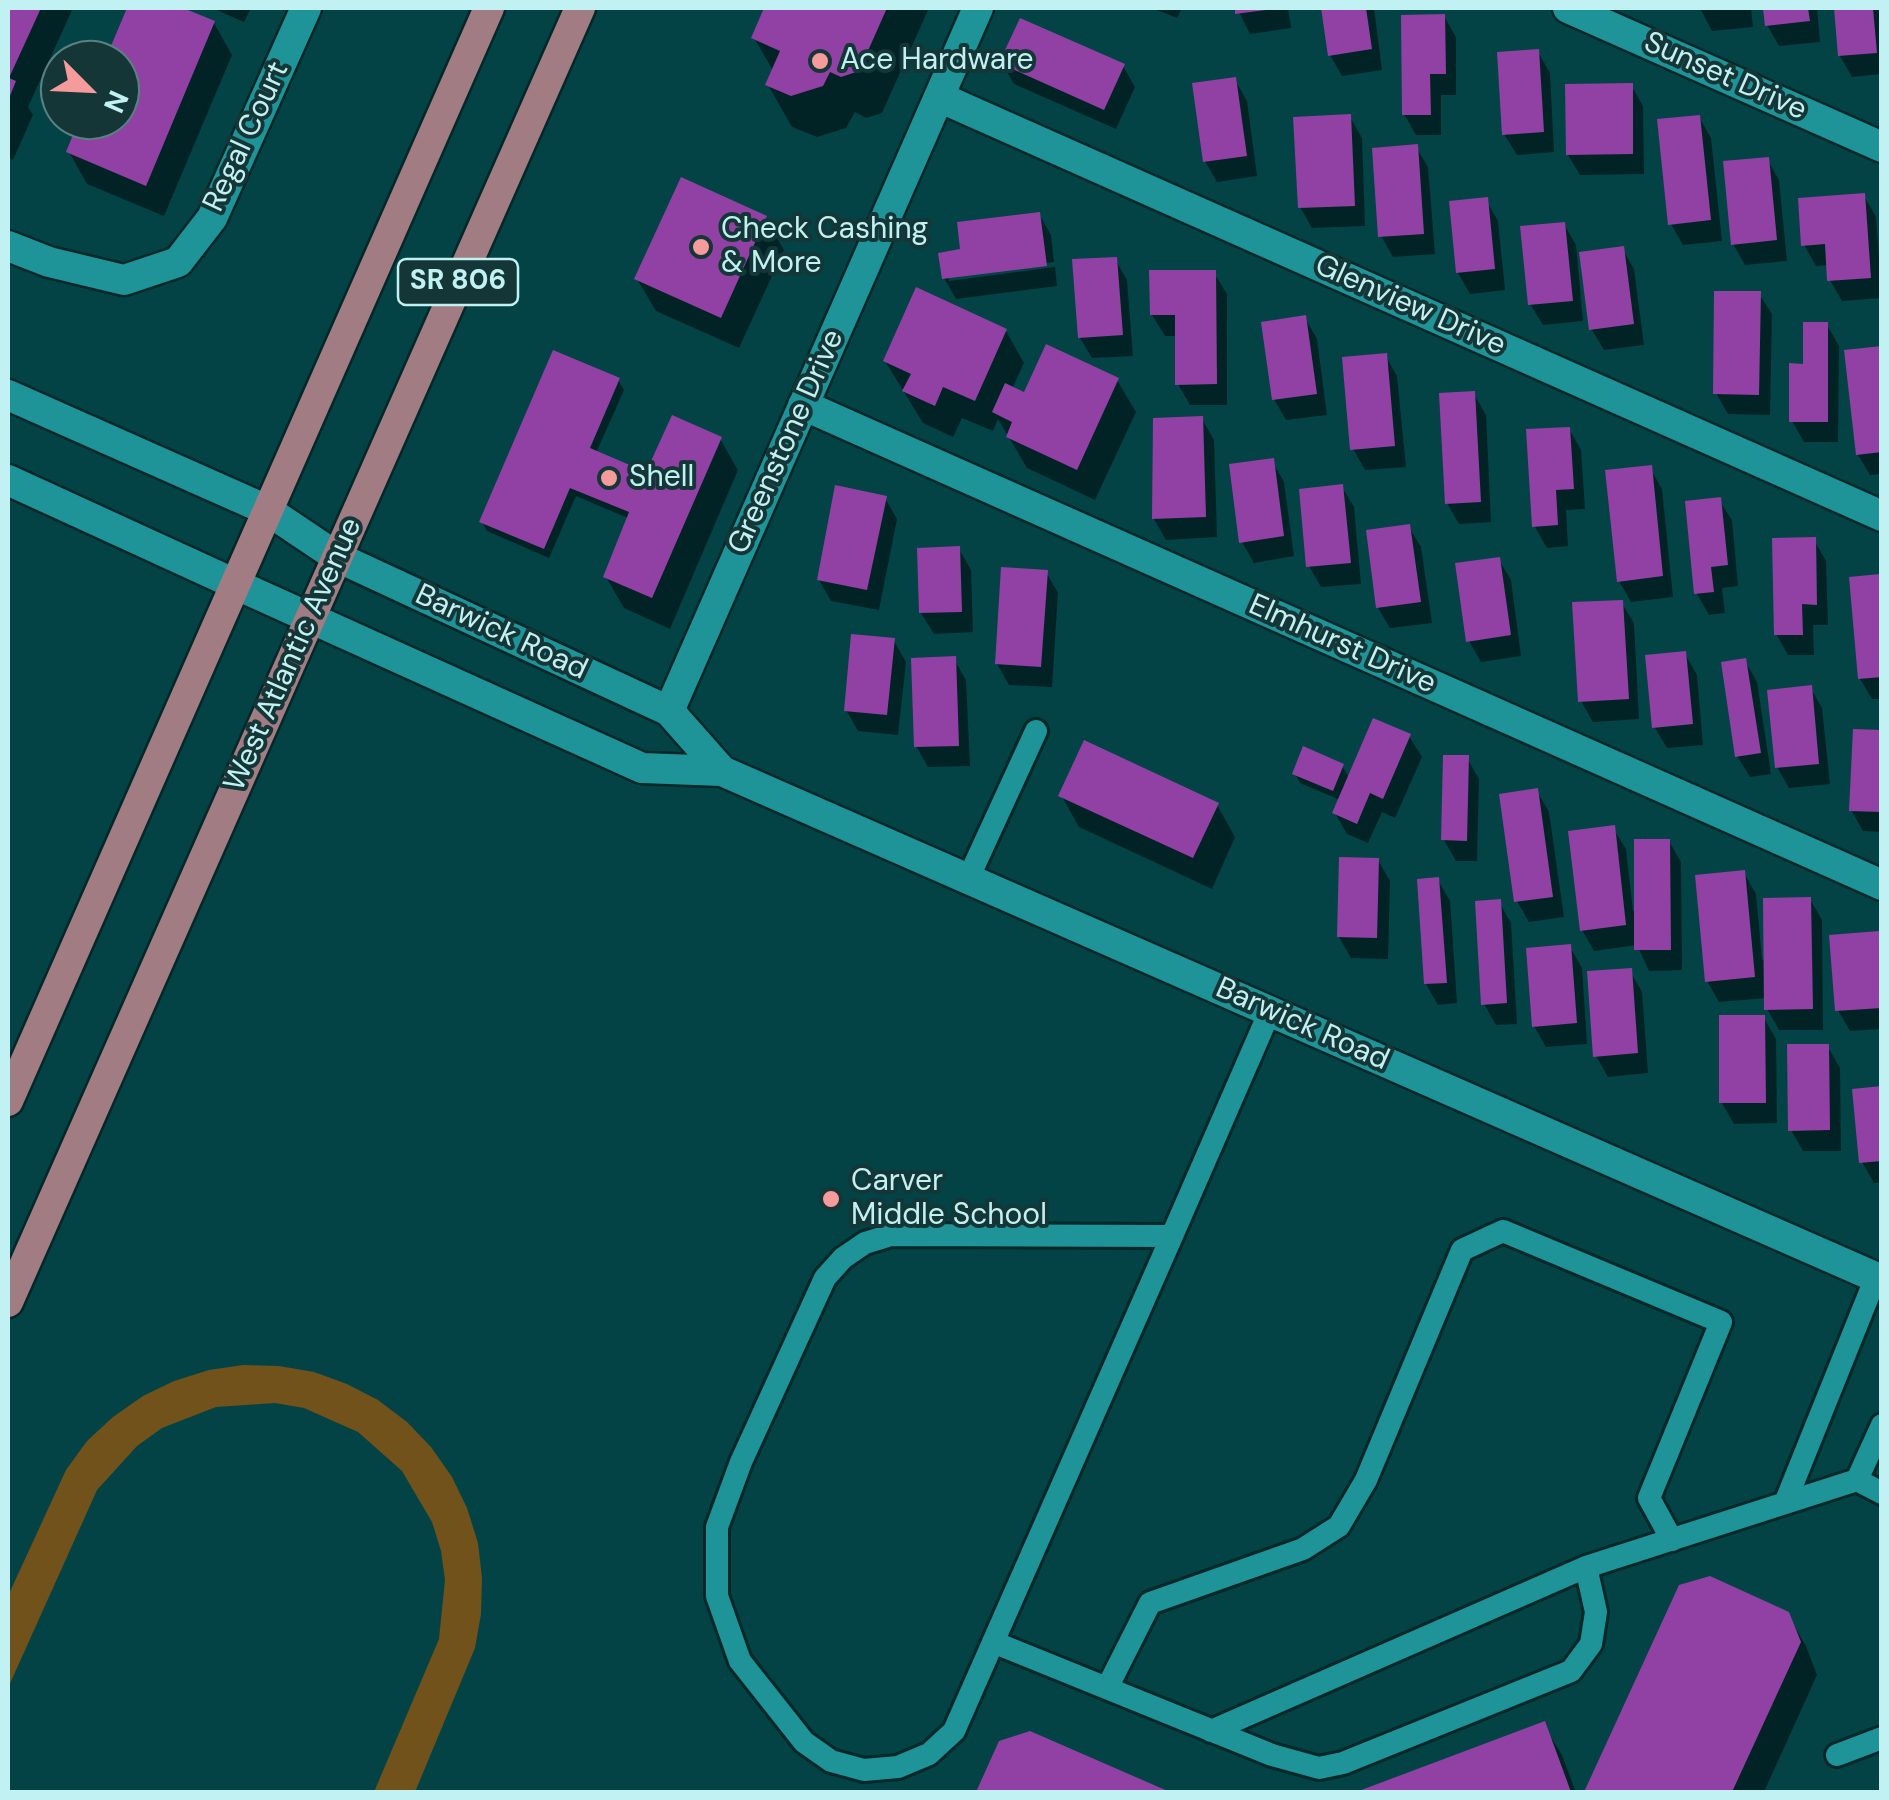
<!DOCTYPE html>
<html>
<head>
<meta charset="utf-8">
<style>
  body { margin:0 }
  #map { position:relative; width:1889px; height:1800px; overflow:hidden; background:#034346; font-family:"DM Sans",sans-serif }
  canvas { display:block }
  .frame { position:absolute; inset:0; border:10px solid #c2f1f3; pointer-events:none }
  .north { position:absolute; left:40px; top:40px; width:100px; height:100px; box-sizing:border-box; background:#153637; border:2px solid #5a8182; border-radius:50%; rotate:114deg; font-size:28px; font-weight:700; line-height:40px; text-align:center; color:#c2f1f3 }
  .north::after { content:''; display:block; margin:auto; width:35px; height:45px; background:#f59b9b; clip-path:polygon(50% 0,100% 100%,50% 72%,0 100%) }
</style>
</head>
<body>
<div id="map">
<canvas width="1889" height="1800"></canvas>
<div class="frame"></div>
<div class="north">N</div>
</div>
<script>
const context = document.querySelector('canvas').getContext('2d');
context.lineJoin = 'round';
function fill(path, color) { context.fillStyle = color; context.fill(path, 'evenodd'); }
const poly = rows => new Path2D(rows.map(r => 'M' + r).join(''));
function stroke(path, color, width, dash) { context.strokeStyle = color; context.lineWidth = width; context.lineCap = dash ? 'butt' : 'round'; context.setLineDash(dash || []); context.stroke(path); }
function write(font, color, halo, rows, align = 'center') {
  context.font = font + ' "DM Sans",sans-serif'; context.lineWidth = 8; context.setLineDash([]); context.textBaseline = 'middle'; context.strokeStyle = halo; context.fillStyle = color; for (const [text, x, y, turn = 0] of rows) {
    context.save(); context.translate(x, y); context.rotate((+turn || 0) * Math.PI / 180); context.textAlign = isNaN(turn) ? turn : align; if (halo) context.strokeText(text, 0, 0); context.fillText(text, 0, 0); context.restore();
  }
}
const green = poly([
  [243,1365,279,1366,314,1372,347,1384,378,1400,407,1422,431,1447,452,1477,467,1508,478,1543,482,1578,481,1614,475,1648,415,1792,374,1792,439,1639,445,1580,441,1551,432,1522,402,1471,358,1432,304,1408,275,1403,216,1407,162,1428,137,1446,97,1490,8,1688,8,1596,66,1470,87,1441,113,1417,143,1396,174,1381,209,1370]
]);
const shadow = poly([
  [8,8,73,8,28,107,33,115,13,160,8,157],
  [129,8,177,8,214,23,232,55,164,216,87,184,69,152,82,120,120,120,120,60,107,60],
  [212,8,251,8,244,22],
  [767,8,929,8,882,113,866,118,855,112,846,128,817,137,792,127,768,85,774,72,754,38],
  [1152,8,1182,8,1177,18],
  [1237,8,1288,8,1291,28,1250,34],
  [1324,8,1374,8,1382,70,1342,76,1330,55],
  [1700,8,1751,8,1753,27,1712,31],
  [1765,8,1817,8,1820,42,1779,46,1767,25],
  [1836,8,1882,8,1882,74,1852,77,1840,56],
  [1444,16,1456,37,1456,95,1441,95,1441,135,1416,135,1404,114],
  [1538,52,1550,73,1554,152,1517,155,1504,134],
  [1002,63,1123,66,1135,87,1116,129,1014,84],
  [1235,80,1247,101,1257,176,1217,182,1205,161],
  [1631,85,1643,106,1644,174,1580,175,1568,155],
  [1350,117,1362,138,1365,226,1312,228,1300,207],
  [1699,117,1711,138,1722,241,1683,245,1671,224],
  [1416,147,1428,167,1435,254,1393,257,1381,236],
  [1767,159,1779,180,1787,261,1745,265,1733,244],
  [1864,196,1876,217,1882,298,1842,301,1830,280,1829,265,1816,266,1804,245],
  [1486,200,1498,221,1505,290,1470,294,1458,273],
  [1039,214,1051,235,1054,262,949,276,949,281,1055,267,1057,286,956,299,944,278,963,251],
  [765,218,784,250,739,348,656,311,637,279],
  [1564,224,1576,245,1583,321,1543,325,1530,304],
  [1622,248,1634,269,1644,345,1604,350,1592,330],
  [1115,259,1127,280,1133,356,1092,358,1080,338],
  [1214,273,1227,294,1227,405,1190,405,1178,384,1177,336,1165,336,1152,315],
  [1759,294,1772,314,1770,415,1728,414,1716,393],
  [1305,318,1317,339,1327,415,1286,420,1274,399],
  [1827,325,1839,346,1838,442,1804,442,1792,421,1805,366],
  [1006,331,1024,363,1012,389,1025,395,1117,380,1136,412,1095,500,1027,468,998,419,993,431,962,418,953,437,923,423,885,361],
  [1882,348,1882,474,1870,475,1858,455],
  [1385,355,1397,376,1406,467,1365,470,1353,449],
  [618,380,624,390,596,453,644,474,720,439,738,470,670,629,624,608,606,577,630,519,576,496,549,558,487,531,482,522],
  [1474,394,1486,415,1491,522,1459,524,1447,503],
  [1202,419,1214,440,1217,537,1166,540,1154,519],
  [1569,429,1581,450,1585,509,1566,510,1568,546,1547,548,1535,527],
  [1272,461,1284,482,1294,556,1254,563,1242,542],
  [1650,468,1662,489,1673,597,1631,602,1619,581],
  [1342,487,1354,507,1361,584,1321,587,1309,566],
  [885,498,897,519,879,610,831,601,819,580],
  [1719,500,1732,520,1738,586,1722,588,1725,613,1709,615,1697,594],
  [1409,527,1421,547,1432,623,1390,628,1378,608],
  [1814,540,1826,561,1828,625,1813,625,1814,655,1788,655,1776,634],
  [959,549,971,570,973,632,934,634,921,613],
  [1499,560,1511,580,1521,656,1481,662,1469,641],
  [1046,572,1058,593,1052,687,1009,685,997,664],
  [1879,577,1882,582,1882,699,1872,699,1860,679],
  [1621,602,1634,623,1639,719,1593,722,1581,701],
  [894,641,906,662,898,735,858,731,846,710],
  [1685,654,1697,675,1703,745,1667,748,1655,728],
  [954,659,966,680,970,766,928,767,916,746],
  [1745,661,1757,682,1771,774,1750,777,1737,756],
  [1810,687,1822,708,1830,784,1789,788,1777,767],
  [1882,732,1882,832,1863,831,1851,810],
  [1409,736,1422,757,1395,818,1382,812,1368,843,1347,834,1335,813,1340,800,1300,783,1295,774,1342,766,1350,779],
  [1467,758,1479,779,1477,861,1456,861,1444,840],
  [1537,791,1549,812,1564,917,1529,922,1517,901],
  [1061,795,1217,805,1235,837,1212,889,1079,827],
  [1613,828,1626,849,1633,911,1636,911,1669,841,1681,862,1682,970,1649,971,1637,945,1594,951,1582,930],
  [1378,860,1390,881,1388,959,1351,958,1339,937],
  [1744,873,1756,894,1762,960,1766,959,1810,899,1822,920,1823,1030,1779,1030,1767,1009,1766,998,1719,1002,1707,981],
  [1438,880,1450,901,1457,1003,1438,1005,1426,984],
  [1499,902,1511,923,1517,1024,1496,1025,1484,1004],
  [1877,933,1882,941,1882,1029,1850,1031,1838,1010],
  [1570,947,1582,968,1587,1044,1546,1047,1534,1026],
  [1630,971,1642,992,1648,1073,1608,1077,1596,1056],
  [1764,1018,1776,1039,1777,1123,1734,1124,1722,1103],
  [1828,1047,1840,1068,1841,1151,1803,1151,1791,1130],
  [1882,1088,1882,1182,1874,1183,1862,1162],
  [1681,1588,1787,1613,1806,1646,1817,1675,1764,1792,1587,1792],
  [1543,1724,1562,1755,1576,1792,1362,1792],
  [1030,1733,1164,1792,979,1792,1001,1743]
]);
const building = poly([
  [8,8,41,8,9,78,16,81,8,101],
  [127,8,183,8,215,21,146,186,66,152,79,120,120,120,120,60,105,60],
  [764,8,887,8,859,71,841,77,830,72,823,86,791,96,765,85,780,51,751,38],
  [1235,8,1265,8,1266,10,1235,14],
  [1321,8,1366,8,1372,49,1328,56],
  [1763,8,1808,8,1810,21,1765,26],
  [1834,8,1873,8,1877,53,1838,56],
  [1445,14,1446,74,1430,74,1431,115,1402,115,1401,15],
  [1020,18,1125,64,1104,110,999,63],
  [1539,49,1544,132,1502,135,1497,52],
  [1236,77,1247,156,1203,162,1192,83],
  [1633,83,1633,154,1566,155,1565,84],
  [1351,114,1355,206,1298,208,1293,117],
  [1700,115,1711,220,1668,225,1657,119],
  [1418,144,1424,234,1378,237,1372,148],
  [1769,157,1777,240,1731,245,1723,161],
  [681,177,767,216,721,318,634,279],
  [1865,193,1871,278,1827,281,1825,244,1801,246,1798,198],
  [1488,197,1495,269,1456,273,1449,201],
  [1040,212,1047,266,942,279,938,253,960,249,957,222],
  [1565,222,1573,301,1528,305,1520,226],
  [1624,246,1634,324,1589,330,1579,252],
  [1117,257,1123,335,1078,338,1072,259],
  [1149,270,1216,270,1217,384,1175,385,1175,315,1150,315],
  [916,287,1007,329,975,401,943,387,935,406,902,391,911,374,883,361],
  [1714,291,1761,291,1759,395,1713,394],
  [1306,315,1317,394,1272,400,1261,322],
  [1803,322,1828,322,1828,422,1789,422,1789,363,1803,364],
  [1046,344,1119,378,1077,470,1006,437,1012,422,992,412,1005,383,1024,392],
  [1882,346,1882,452,1856,455,1844,350],
  [553,350,620,378,590,448,646,472,672,415,722,437,652,598,603,577,629,512,570,488,544,549,479,522],
  [1387,353,1395,446,1350,450,1342,357],
  [1475,391,1481,502,1445,504,1439,393],
  [1203,416,1206,517,1152,519,1153,418],
  [1570,427,1574,489,1556,490,1558,525,1532,527,1526,429],
  [1274,458,1284,536,1239,543,1229,464],
  [1652,465,1663,576,1617,582,1605,470],
  [1343,484,1351,563,1306,567,1299,489],
  [835,485,887,496,867,590,817,580],
  [1721,497,1728,565,1711,567,1714,592,1694,594,1685,501],
  [1410,524,1421,602,1376,608,1366,530],
  [1816,537,1817,605,1802,604,1803,635,1774,635,1772,538],
  [960,546,962,612,919,613,917,548],
  [1500,557,1511,635,1466,642,1455,563],
  [1001,567,1048,570,1041,667,995,664],
  [1880,574,1882,677,1858,679,1849,577],
  [1623,600,1629,699,1578,702,1572,602],
  [851,634,895,638,887,715,844,711],
  [1686,651,1693,724,1652,728,1645,655],
  [956,656,959,746,914,747,911,658],
  [1746,658,1761,753,1735,757,1721,662],
  [1812,685,1819,764,1775,768,1767,690],
  [1373,718,1411,734,1383,799,1370,793,1357,824,1332,813],
  [1853,729,1882,730,1882,812,1849,811],
  [1084,740,1219,803,1193,858,1058,796],
  [1303,746,1344,764,1333,791,1292,774],
  [1443,755,1469,755,1467,841,1441,840],
  [1538,788,1553,897,1514,902,1499,794],
  [1615,825,1626,925,1580,931,1568,831],
  [1634,839,1670,839,1671,950,1634,950],
  [1339,857,1379,858,1377,938,1337,937],
  [1745,870,1755,977,1705,982,1695,875],
  [1439,877,1447,983,1424,984,1417,879],
  [1811,897,1813,1009,1764,1010,1763,898],
  [1501,899,1507,1003,1481,1005,1475,901],
  [1879,931,1882,1008,1835,1011,1829,935],
  [1571,944,1577,1023,1532,1027,1526,948],
  [1632,968,1638,1053,1593,1057,1587,971],
  [1719,1015,1765,1015,1766,1103,1719,1103],
  [1787,1044,1829,1044,1830,1130,1788,1131],
  [1882,1086,1882,1161,1859,1163,1852,1089],
  [1710,1576,1789,1612,1801,1642,1732,1792,1584,1792,1679,1585],
  [1545,1721,1571,1792,1356,1792],
  [1030,1731,1170,1792,976,1792,999,1741]
]);
const service = poly([
  [968,879,1036,731],
  [1172,1236,891,1235,865,1243,843,1258,825,1278,741,1462,717,1527,717,1596,740,1661,804,1742,831,1761,864,1770,898,1767,929,1754,954,1731,1172,1236,1270,1011],
  [1857,1480,1882,1425],
  [1785,1503,1876,1277],
  [993,1642,1272,1755,1319,1768,1343,1763,1571,1671,1591,1644,1596,1612,1586,1567],
  [1107,1688,1150,1603,1303,1549,1339,1526,1366,1480,1462,1250,1503,1231,1721,1322,1649,1498,1672,1540],
  [1211,1731,1586,1567,1857,1480,1882,1493],
  [1837,1755,1882,1738]
]);
const minor = poly([
  [1568,8,1882,147],
  [939,97,1882,516],
  [8,246,49,262,124,280,178,262,212,218,306,8],
  [8,395,267,510],
  [803,405,1882,885],
  [8,480,235,584],
  [669,711,978,8]
]);
const tertiary = poly([
  [267,510,337,557,669,711,722,771],
  [235,584,642,768,722,771,1882,1280]
]);
const primary = poly([
  [8,1101,489,8],
  [8,1302,580,8]
]);
const markers = [
  [820,61,10,"#f59b9b"],
  [701,247,10,"#f59b9b"],
  [609,478,10,"#f59b9b"],
  [831,1199,10,"#f59b9b"]
];
const shields = [
  [458,282,120]
];
const shieldNames = [
  ["SR 806",458,282]
];
const poiNames = [
  ["Ace Hardware",840,61],
  ["Check Cashing",721,230],
  ["& More",721,264],
  ["Shell",629,478],
  ["Carver",851,1182],
  ["Middle School",851,1216]
];
const streetNames = [
  ["Sunset Drive",1725,77,24],
  ["Regal Court",247,137,-65],
  ["Glenview Drive",1410,306,24],
  ["Greenstone Drive",787,442,-66],
  ["Barwick Road",501,633,25],
  ["Elmhurst Drive",1342,645,24],
  ["West Atlantic Avenue",294,655,-66],
  ["Barwick Road",1302,1025,24]
];
fill(green, '#70521a');
fill(shadow, '#0007');
fill(building, '#9141a3');
stroke(service, '#042728', 28);
stroke(minor, '#042728', 35);
stroke(tertiary, '#042728', 35);
stroke(primary, '#042728', 35);
stroke(service, '#1e9398', 22);
stroke(minor, '#1e9398', 30);
stroke(tertiary, '#1e9398', 30);
stroke(primary, '#a17c82', 30);
for (const [x, y, r, color] of markers) { const dot = new Path2D(); dot.arc(x, y, r, 0, 2 * Math.PI); context.fillStyle = color; context.fill(dot); stroke(dot, '#153637', 4); }
for (const [x, y, w] of shields) { const box = new Path2D(); box.roundRect(x - w / 2, y - 23, w, 46, 8); context.fillStyle = '#153637'; context.fill(box); stroke(box, '#c2f1f3', 2.5); }
write('bold 28px', '#c2f1f3', null, shieldNames);
write('30px', '#c2f1f3', '#153637', poiNames, 'left');
write('30px', '#c2f1f3', '#153637', streetNames);
</script>
</body>
</html>
